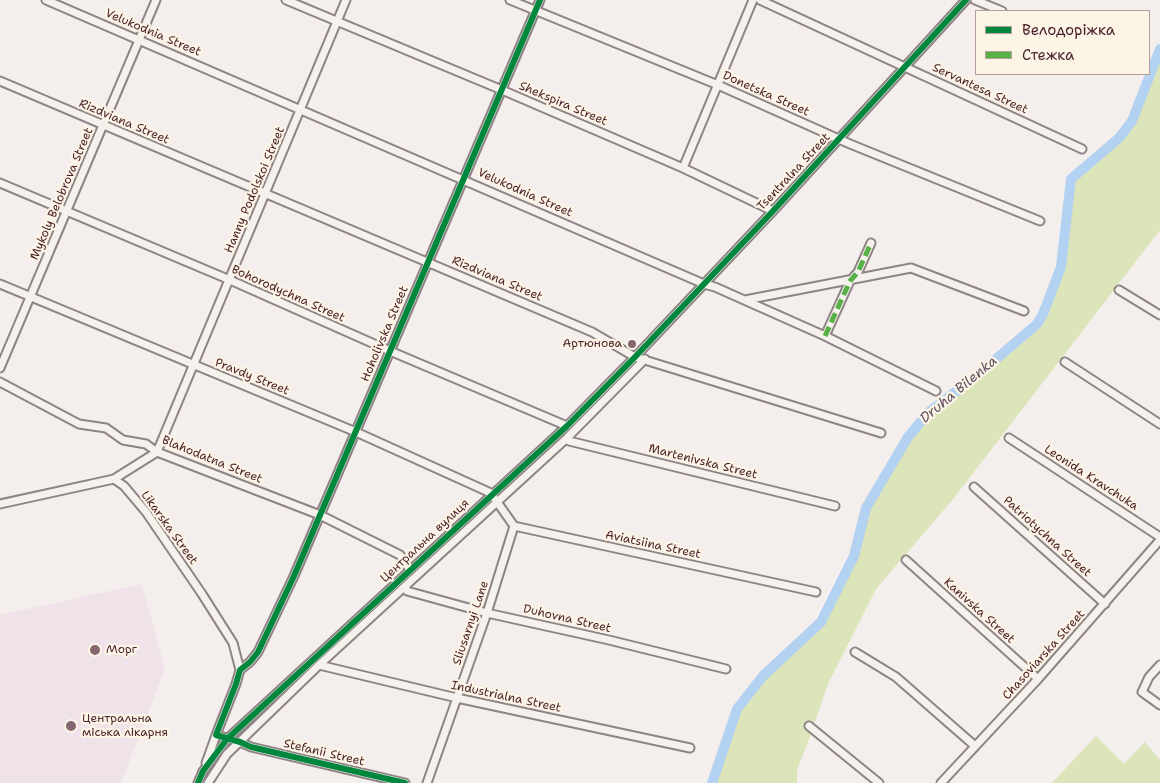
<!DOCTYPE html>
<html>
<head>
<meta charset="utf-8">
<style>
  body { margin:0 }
  #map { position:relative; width:1160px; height:783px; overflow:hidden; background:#f4eeec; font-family:"Shantell Sans",sans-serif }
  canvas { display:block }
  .legend { position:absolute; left:975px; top:10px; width:175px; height:65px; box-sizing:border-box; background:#fcf5e5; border:1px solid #b59f9b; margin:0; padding:6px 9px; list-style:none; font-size:15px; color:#4a1f2b }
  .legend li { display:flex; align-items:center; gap:10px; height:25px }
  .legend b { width:25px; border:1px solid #b59f9b }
</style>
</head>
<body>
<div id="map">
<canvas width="1160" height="783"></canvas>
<ul class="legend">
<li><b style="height:6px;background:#00873e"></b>Велодоріжка</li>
<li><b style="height:6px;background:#57b146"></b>Стежка</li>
</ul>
</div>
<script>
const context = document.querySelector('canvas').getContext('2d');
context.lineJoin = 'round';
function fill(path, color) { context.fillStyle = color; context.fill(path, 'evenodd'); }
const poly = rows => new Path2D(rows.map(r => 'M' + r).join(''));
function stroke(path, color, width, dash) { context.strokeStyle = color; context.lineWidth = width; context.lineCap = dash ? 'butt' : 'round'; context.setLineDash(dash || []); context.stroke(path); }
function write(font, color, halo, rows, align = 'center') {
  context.font = font + ' "Shantell Sans",sans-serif'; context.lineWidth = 4.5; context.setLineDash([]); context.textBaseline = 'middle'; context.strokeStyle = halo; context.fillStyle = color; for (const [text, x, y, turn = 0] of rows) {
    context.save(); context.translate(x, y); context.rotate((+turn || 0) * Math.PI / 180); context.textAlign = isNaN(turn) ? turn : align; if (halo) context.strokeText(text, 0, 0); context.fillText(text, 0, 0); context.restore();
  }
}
const built = poly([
  [142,584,165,669,121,783,0,783,0,615]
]);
const green = poly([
  [1160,49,1160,230,954,498,876,589,828,684,808,742,797,770,797,783,712,783,737,709,763,676,821,622,854,556,866,508,908,437,929,412,975,377,1037,324,1043,314,1061,267,1071,179,1119,138,1132,121],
  [1096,736,1124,764,1145,742,1160,760,1160,783,1052,783]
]);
const river = poly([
  [712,783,737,709,763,676,821,622,854,556,866,508,908,437,929,412,975,377,1037,324,1043,314,1061,267,1071,179,1119,138,1132,121,1160,49]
]);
const street = poly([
  [46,0,704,284,715,287,825,336,936,391],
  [286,0,502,90,683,168,773,211],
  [510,0,718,85,850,144,1040,221],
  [760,0,1082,149],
  [975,0,1002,11],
  [0,81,592,332,635,357,881,433],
  [683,168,753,0],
  [0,183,230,280,390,351,567,426],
  [0,284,356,432,493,494],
  [1119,290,1160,315],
  [745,300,911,268,1024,311],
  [825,336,850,281,858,272,871,243],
  [1065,362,1160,424],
  [0,368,156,0],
  [0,382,79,424,106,428,123,440,146,444,157,452,320,515,400,555,410,570],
  [567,438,569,441,835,506],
  [1009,438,1160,537],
  [114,479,124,486,146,512,202,594,233,643,240,670],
  [974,487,1105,604],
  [495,499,514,526,816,592],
  [0,504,114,479,157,452,346,0],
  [906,560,1038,679],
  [405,587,407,591,487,613,609,640,726,669],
  [855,652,896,677,975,746],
  [319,665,457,698,690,748],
  [1160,665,1149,677,1142,692,1160,705],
  [809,726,879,783],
  [206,763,216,735],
  [198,783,203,771,227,739,567,426,635,357,773,211,966,0],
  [208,783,227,754,319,665,567,438,645,359],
  [405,783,251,747,240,742,216,735,236,684,240,670,250,662,258,652,294,576,540,0],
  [427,783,487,613,514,526],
  [941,783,1038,679,1160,540]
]);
const quiet = poly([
  [825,336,850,281,858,272,871,243]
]);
const cycleway = poly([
  [198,783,203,771,227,739,567,426,635,357,773,211,966,0],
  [405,783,251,747,240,742,216,735,236,684,240,670,250,662,258,652,294,576,540,0]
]);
const markers = [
  [632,344,5,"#86676f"],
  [95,650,6,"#86676f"],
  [71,726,6,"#86676f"]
];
const streetNames = [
  ["Velukodnia Street",153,33,23],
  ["Servantesa Street",980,89,25],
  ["Donetska Street",766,94,24],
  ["Shekspira Street",563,104,23],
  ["Rizdviana Street",124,122,23],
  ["Tsentralna Street",794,172,-47],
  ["Hanny Podolskoi Street",255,190,-67],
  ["Velukodnia Street",525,193,24],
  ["Mykoly Belobrova Street",62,194,-67],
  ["Rizdviana Street",497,279,23],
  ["Bohorodychna Street",288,294,24],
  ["Hoholivska Street",385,334,-67],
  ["Pravdy Street",252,377,22],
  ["Blahodatna Street",212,460,22],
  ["Martenivska Street",703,462,14],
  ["Leonida Kravchuka",1091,478,33],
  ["Likarska Street",169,528,54],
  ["Patriotychna Street",1047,537,42],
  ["Центральна вулиця",425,541,-43],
  ["Aviatsiina Street",653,545,12],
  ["Kanivska Street",979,611,42],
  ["Duhovna Street",567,619,13],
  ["Sliusarnyi Lane",471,623,-71],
  ["Chasoviarska Street",1044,655,-48],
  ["Industrialna Street",506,697,12],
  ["Stefanii Street",324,753,13]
];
const poiNames = [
  ["Артюнова",622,344,"right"],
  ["Морг",106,650],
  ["Центральна",82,719],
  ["міська лікарня",82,733]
];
const waterNames = [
  ["Druha Bilenka",959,390,-40]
];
fill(built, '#efe3e9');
fill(green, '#dce4b9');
stroke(river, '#b3d1f0', 10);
stroke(street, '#8f8485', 11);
stroke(street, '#f5f1ec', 7);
stroke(quiet, '#57b146', 5, [10, 5]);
stroke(cycleway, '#00873e', 6);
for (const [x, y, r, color] of markers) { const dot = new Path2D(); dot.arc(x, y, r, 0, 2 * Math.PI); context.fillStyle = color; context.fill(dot); stroke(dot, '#fcf5e5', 2); }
write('12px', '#4a1f2b', '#fcf5e5', streetNames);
write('12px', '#4a1f2b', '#fcf5e5', poiNames, 'left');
write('italic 14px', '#615166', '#fcf5e5', waterNames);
</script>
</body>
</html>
